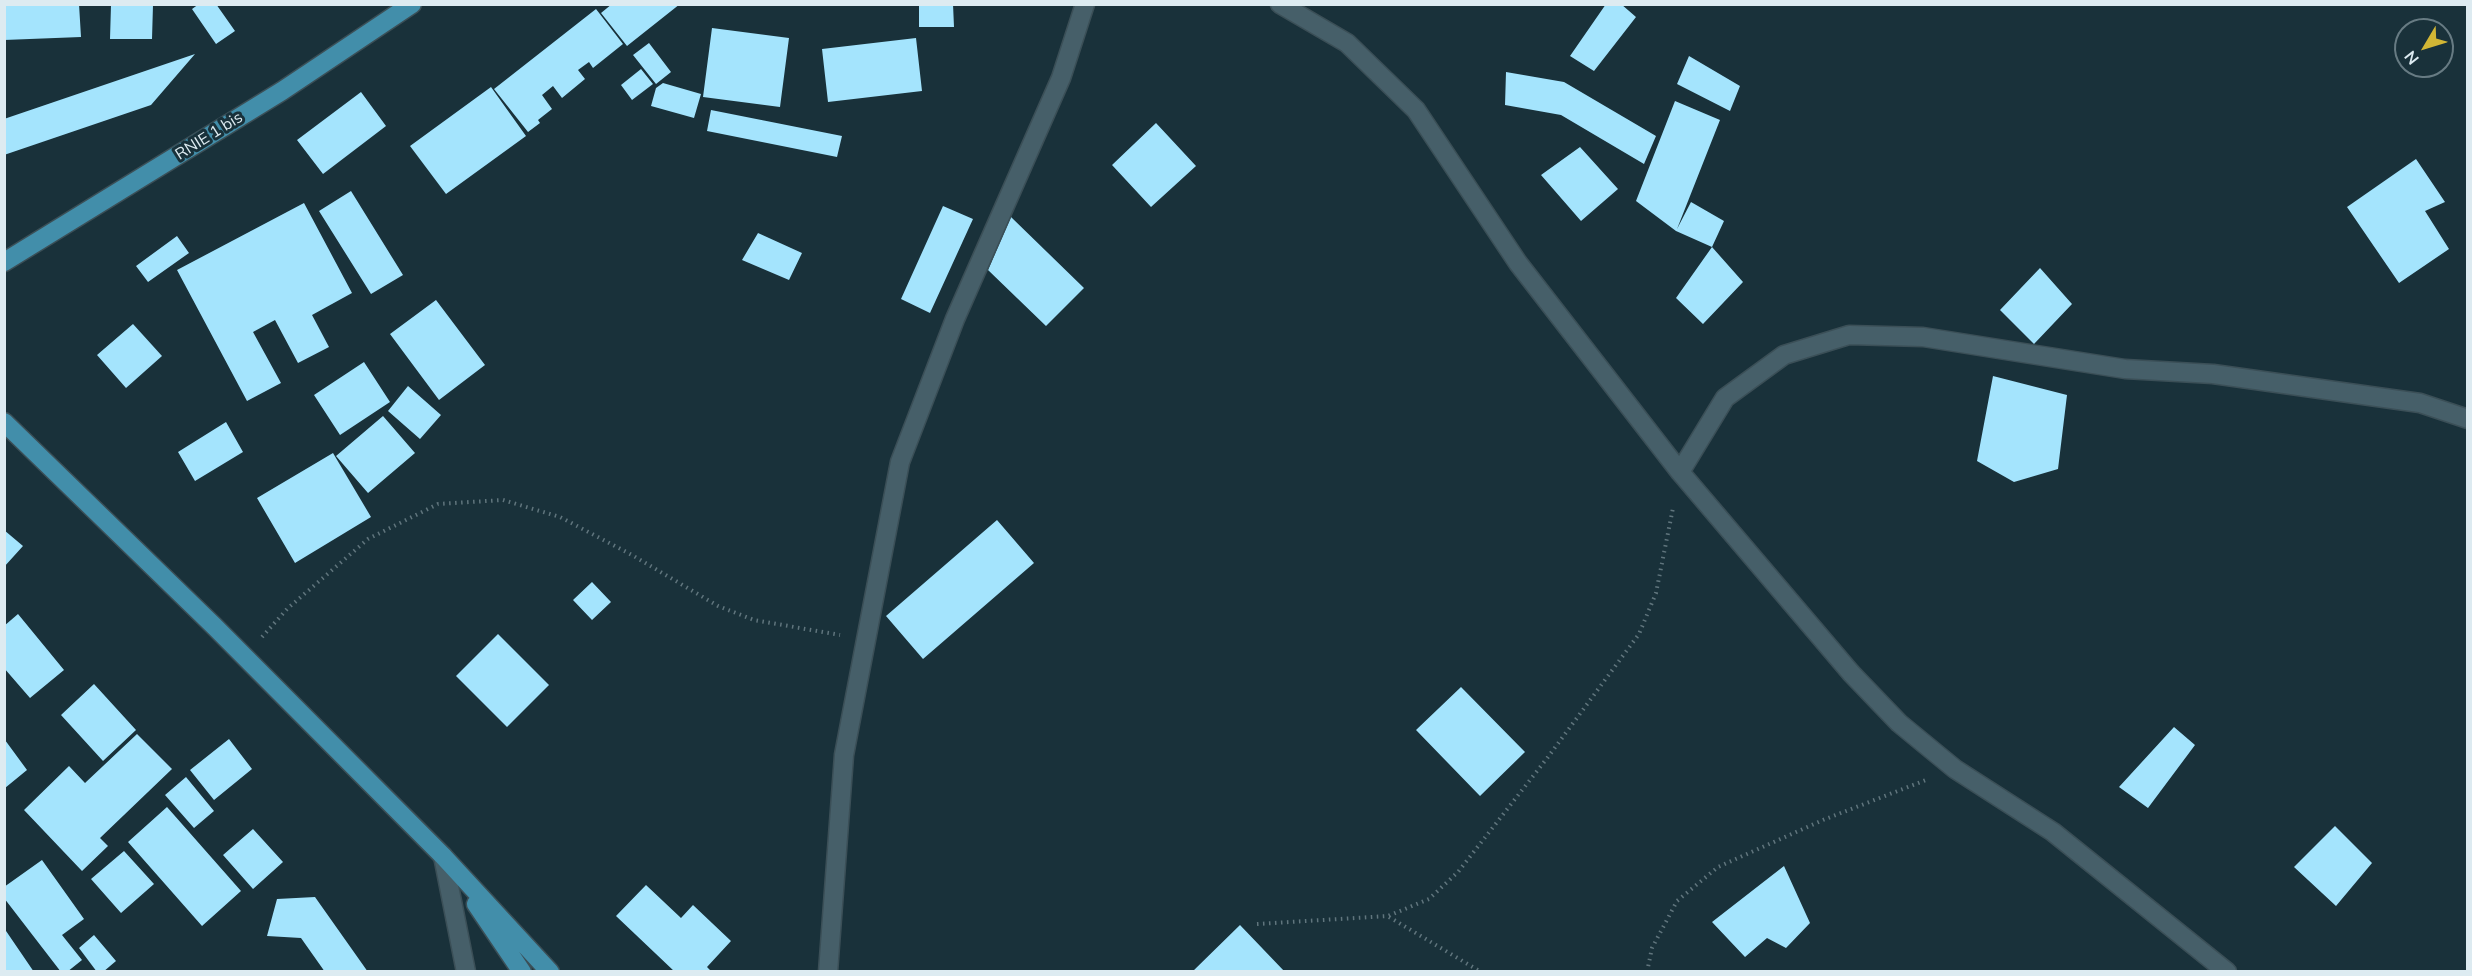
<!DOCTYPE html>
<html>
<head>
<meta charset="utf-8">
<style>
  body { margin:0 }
  #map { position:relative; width:2472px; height:976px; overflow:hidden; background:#19313a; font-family:Mulish,sans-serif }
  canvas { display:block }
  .frame { position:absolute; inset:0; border:6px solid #ddebf1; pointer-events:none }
  .north { position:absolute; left:2394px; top:18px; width:60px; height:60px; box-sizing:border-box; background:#19313a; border:2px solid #677b83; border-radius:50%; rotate:232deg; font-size:16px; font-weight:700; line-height:24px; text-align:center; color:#ddebf1 }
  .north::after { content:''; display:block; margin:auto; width:21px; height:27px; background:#d2b635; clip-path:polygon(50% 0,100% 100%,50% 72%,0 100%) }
</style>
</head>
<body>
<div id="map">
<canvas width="2472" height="976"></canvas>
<div class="frame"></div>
<div class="north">N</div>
</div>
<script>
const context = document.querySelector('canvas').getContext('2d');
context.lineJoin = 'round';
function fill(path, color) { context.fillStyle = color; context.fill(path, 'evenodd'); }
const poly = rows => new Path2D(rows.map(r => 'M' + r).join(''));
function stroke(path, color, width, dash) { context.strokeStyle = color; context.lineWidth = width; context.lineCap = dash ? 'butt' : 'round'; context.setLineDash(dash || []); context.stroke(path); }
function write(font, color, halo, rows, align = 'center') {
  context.font = font + ' Mulish,sans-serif'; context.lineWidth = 6; context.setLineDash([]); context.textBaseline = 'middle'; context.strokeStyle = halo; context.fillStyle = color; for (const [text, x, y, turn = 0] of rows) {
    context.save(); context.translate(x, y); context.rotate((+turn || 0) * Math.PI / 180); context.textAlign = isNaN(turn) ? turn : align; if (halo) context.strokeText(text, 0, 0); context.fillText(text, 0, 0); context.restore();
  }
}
const building = poly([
  [79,4,81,37,4,40,4,6],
  [199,4,216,4,235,31,216,44,192,9],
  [612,4,680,4,627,46,601,13],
  [919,4,953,4,954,27,919,27],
  [1606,4,1621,4,1636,17,1594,71,1570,56],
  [111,5,153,5,152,39,110,39],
  [596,9,623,44,593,68,589,62,578,70,585,79,562,98,553,86,542,95,552,109,538,120,540,123,528,132,494,89],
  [712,28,789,38,780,107,703,97],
  [916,38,922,91,828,102,822,49],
  [649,43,671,72,656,84,633,55],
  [195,54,151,105,4,155,4,119],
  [1689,56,1740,86,1730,111,1677,84],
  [641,69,653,84,632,100,621,85],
  [1506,72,1564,82,1656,136,1644,164,1561,115,1505,105],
  [663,83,701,94,694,118,651,106,656,88],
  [491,87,526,136,446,194,410,146],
  [361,92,386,126,323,174,297,140],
  [1675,101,1720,120,1677,229,1691,202,1724,221,1712,247,1676,231,1636,201],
  [711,110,842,136,837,157,707,131],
  [1156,123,1196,166,1151,207,1112,165],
  [1580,147,1618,189,1581,221,1541,175],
  [2416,159,2445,202,2425,211,2449,249,2399,283,2347,207],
  [351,191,403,275,371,294,319,211],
  [304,203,352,293,312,315,329,347,298,363,275,320,253,332,281,383,247,401,177,270],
  [943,206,973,219,930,313,901,299],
  [1011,217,1084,288,1046,326,988,270],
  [758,233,802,253,789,280,742,260],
  [177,236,189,253,148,282,136,266],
  [1712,247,1743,282,1703,324,1676,298],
  [2040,268,2072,304,2034,344,2000,310],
  [436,300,485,365,439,400,390,334],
  [133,324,162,356,126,388,97,355],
  [364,362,390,402,340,435,314,395],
  [1993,376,2067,395,2058,469,2014,482,1977,461],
  [408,386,441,415,420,439,388,411],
  [383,416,415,453,368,493,336,456],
  [226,422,243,452,195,481,178,452],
  [333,453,371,517,295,563,257,498],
  [997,520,1034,563,923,659,886,616],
  [4,530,23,546,4,567],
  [592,582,611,602,592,620,573,600],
  [18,614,64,670,30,698,4,668,4,626],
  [498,634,549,685,507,727,456,676],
  [94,684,136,730,103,761,61,715],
  [1461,687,1525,752,1480,796,1416,730],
  [2174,727,2195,745,2148,808,2119,787],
  [137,734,172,769,100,838,108,846,82,871,24,810,69,766,85,783],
  [229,739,252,769,214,800,190,770],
  [5,740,27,770,5,788],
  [186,777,214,811,194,828,165,795],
  [167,807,241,891,202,926,128,842],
  [2335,826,2372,863,2336,906,2294,867],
  [253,829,283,862,253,889,223,855],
  [124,851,154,884,121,913,91,879],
  [42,860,84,919,62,935,82,960,67,972,61,972,4,898,4,887],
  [1784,866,1810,923,1786,948,1767,938,1745,957,1712,922],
  [646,885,681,918,693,905,731,941,707,967,712,972,675,972,616,916],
  [315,897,368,972,325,972,301,938,267,936,277,899],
  [1240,925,1285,972,1192,972],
  [4,928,34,972,4,972],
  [94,935,116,961,103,972,97,972,79,948]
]);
const path = poly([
  [262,637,287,609,368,539,438,504,503,500,560,517,632,555,718,606,754,620,840,635],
  [1389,917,1481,972],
  [1257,924,1388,916,1429,899,1458,872,1548,757,1639,634,1656,593,1673,508],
  [1647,972,1652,948,1677,901,1718,867,1823,820,1926,780]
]);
const minor = poly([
  [1280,4,1347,43,1416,110,1518,263,1680,472,1851,673,1899,723,1955,769,2053,832,2227,972],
  [1680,472,1725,398,1784,355,1849,335,1923,337,2125,369,2213,374,2420,403,2468,419],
  [443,856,466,972],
  [828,972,844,755,900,462,955,319,1061,78,1085,4]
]);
const major = poly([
  [4,262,282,91,412,4],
  [4,422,214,626,443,856,550,972],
  [476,904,522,972]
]);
const streetNames = [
  ["RNIE 1 bis",209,136,-32]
];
fill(building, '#a4e4fd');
stroke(minor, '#3b4f57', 21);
stroke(major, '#3b4f57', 21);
stroke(path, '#60757d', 4, [1.5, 4.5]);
stroke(minor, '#465f69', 18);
stroke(major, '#428eaa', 18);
write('16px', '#ddebf1', '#19313a', streetNames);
</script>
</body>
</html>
